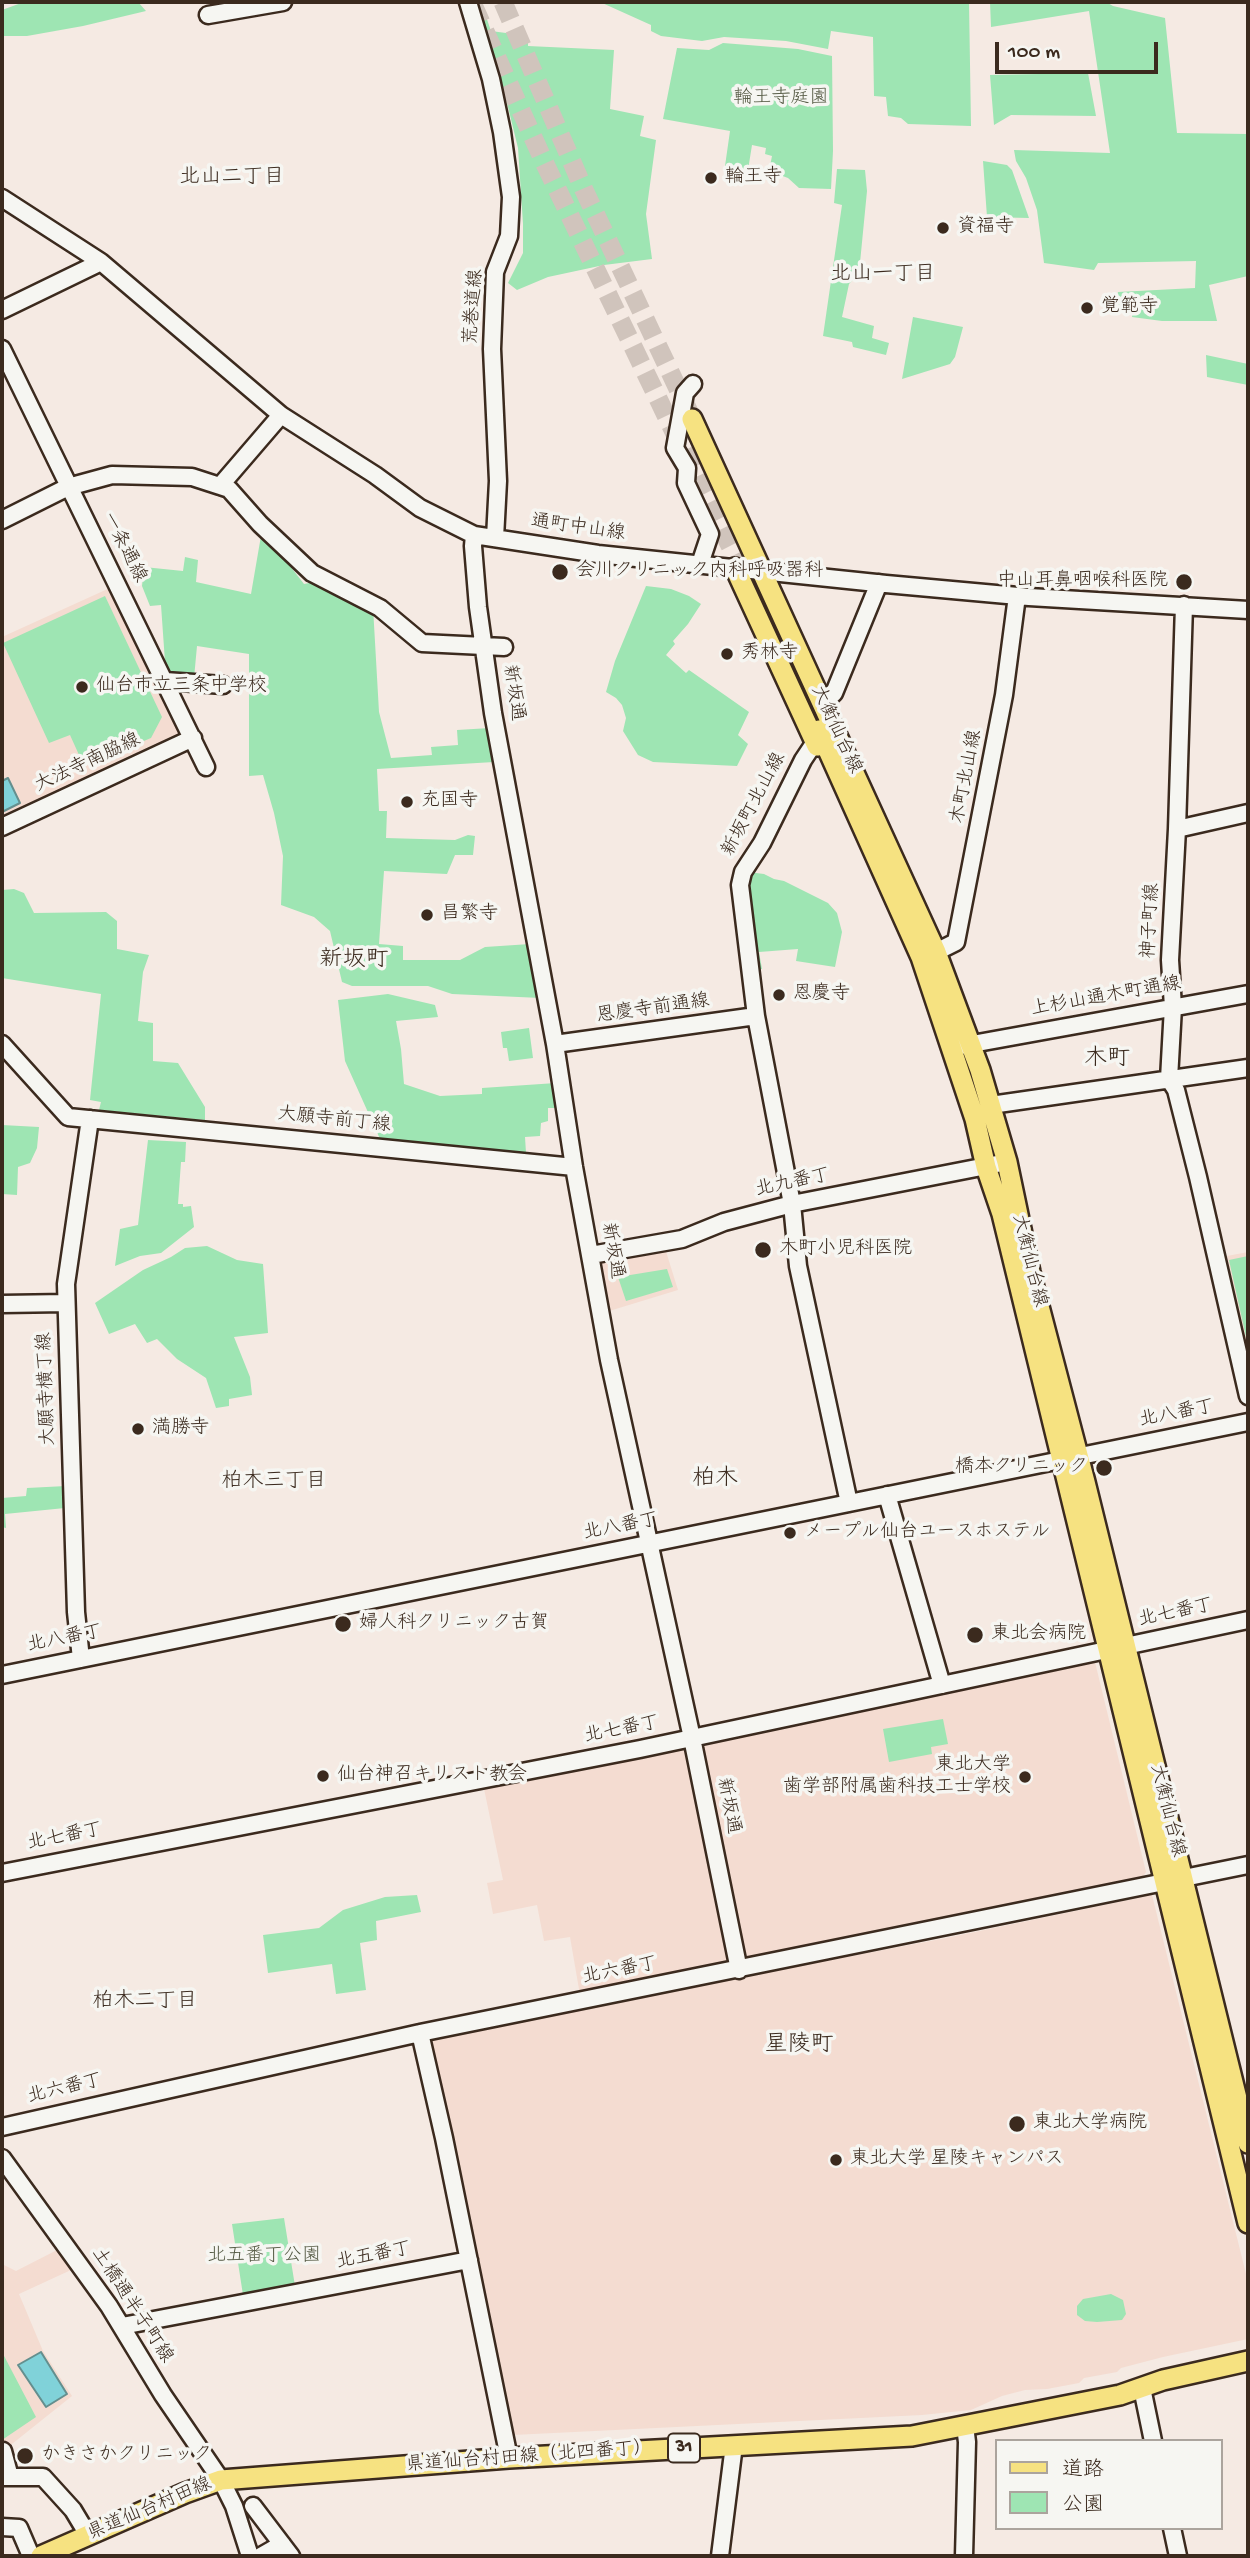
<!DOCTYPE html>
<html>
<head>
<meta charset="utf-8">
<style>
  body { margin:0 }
  #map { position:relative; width:1250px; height:2558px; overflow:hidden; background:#f5eae3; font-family:"Gochi Hand","Klee One",sans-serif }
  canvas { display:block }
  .frame { position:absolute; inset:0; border:4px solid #3b2a1e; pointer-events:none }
  .legend { position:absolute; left:995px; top:2439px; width:228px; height:91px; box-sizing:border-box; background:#f6f6f2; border:2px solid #aba49d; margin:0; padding:9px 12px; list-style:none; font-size:21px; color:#3b2a1e }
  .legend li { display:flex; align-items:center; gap:14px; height:35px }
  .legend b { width:35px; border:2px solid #aba49d }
  .scale { position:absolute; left:995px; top:42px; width:163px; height:32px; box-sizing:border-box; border:4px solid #3b2a1e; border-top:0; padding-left:9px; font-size:21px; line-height:24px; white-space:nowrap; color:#3b2a1e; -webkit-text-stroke:5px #f6f6f2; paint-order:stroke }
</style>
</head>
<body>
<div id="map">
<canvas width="1250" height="2558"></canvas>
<div class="frame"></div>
<ul class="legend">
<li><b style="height:9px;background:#f6e281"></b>道路</li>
<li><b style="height:19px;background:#9ee5b3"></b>公園</li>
</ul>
<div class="scale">100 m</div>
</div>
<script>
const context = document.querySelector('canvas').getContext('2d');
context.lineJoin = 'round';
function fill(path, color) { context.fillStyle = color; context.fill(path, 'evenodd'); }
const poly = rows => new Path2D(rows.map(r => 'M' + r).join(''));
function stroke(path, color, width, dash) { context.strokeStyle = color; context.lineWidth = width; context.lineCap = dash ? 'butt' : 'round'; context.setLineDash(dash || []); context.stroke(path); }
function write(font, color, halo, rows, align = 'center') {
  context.font = font + ' "Gochi Hand","Klee One",sans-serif'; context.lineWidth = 7; context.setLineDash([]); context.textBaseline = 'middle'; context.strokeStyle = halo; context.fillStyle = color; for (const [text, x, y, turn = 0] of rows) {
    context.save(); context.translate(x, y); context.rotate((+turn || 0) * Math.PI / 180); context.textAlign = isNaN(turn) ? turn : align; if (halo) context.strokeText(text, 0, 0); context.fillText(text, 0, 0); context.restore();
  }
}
const built = poly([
  [112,587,187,738,2,825,2,637],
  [664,1245,678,1290,606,1312,595,1257],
  [1248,1252,1248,1364,1227,1256],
  [1095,1662,1146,1872,1142,1878,746,1959,741,1954,701,1746],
  [685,1746,689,1752,729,1963,580,1995,570,1937,544,1941,537,1905,493,1914,487,1883,503,1880,483,1784],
  [1152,1895,1248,2282,1248,2339,1163,2357,1121,2368,1117,2372,1084,2378,1079,2383,1047,2389,1025,2390,1002,2396,971,2410,922,2415,513,2435,427,2037,946,1938],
  [57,2250,71,2270,19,2294,43,2351,72,2396,2,2452,2,2259,4,2265,16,2271]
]);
const green = poly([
  [24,2,138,2,146,11,83,26,27,36,2,36,2,10],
  [473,2,481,2,491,31,528,36,528,46,614,50,610,109,644,116,640,136,656,140,646,214,652,259,604,265,548,277,517,290,508,283,523,253,523,224,518,148,498,66],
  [600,2,969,2,971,126,908,124,901,118,888,116,886,97,874,96,873,37,831,31,828,49,786,41,724,37,702,41,661,36,651,31,651,25],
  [990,2,1106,2,1113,6,1165,18,1177,133,1248,134,1248,276,1209,285,1217,321,1162,321,1132,317,1133,308,1116,305,1118,292,1195,288,1196,261,1098,263,1094,270,1044,263,1037,210,1026,178,1016,161,1014,150,1110,153,1089,11,991,27],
  [723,43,798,49,832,56,833,151,831,189,799,188,788,178,769,171,772,156,765,154,766,148,752,145,748,170,725,166,730,131,663,119,677,48,709,50],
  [1088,73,1096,116,1011,115,994,125,990,75],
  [983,161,1007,165,1012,170,1029,218,987,217],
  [837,169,865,170,867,191,859,273,849,284,842,317,874,326,872,338,889,343,886,355,853,347,852,342,823,336,842,205,834,203],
  [913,317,963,327,955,357,950,364,902,379],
  [1206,355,1248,364,1248,385,1207,377],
  [262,530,304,584,320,581,336,591,341,599,373,607,379,712,391,758,432,755,431,747,458,745,457,730,490,728,494,762,377,769,379,811,387,811,386,838,455,840,468,835,475,836,473,855,455,855,447,874,384,871,379,944,403,946,403,960,460,960,485,947,530,944,541,998,452,994,428,986,352,986,342,982,330,931,314,917,281,905,283,856,274,813,263,775,249,776,249,654,197,646,194,678,166,676,161,605,150,606,142,586,144,567,183,571,185,557,198,560,196,582,251,594],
  [646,586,671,589,689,596,701,604,688,624,673,641,675,644,666,655,686,673,689,670,749,712,738,735,748,744,737,766,653,762,638,755,623,731,626,718,622,705,616,698,606,692,615,661],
  [105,596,162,717,151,738,84,766,70,735,49,743,3,643],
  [748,872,764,874,774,879,784,881,828,903,837,913,842,932,835,967,796,961,798,949,759,952,762,969,753,970,744,887],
  [14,889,24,893,34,913,106,912,117,921,117,949,149,955,143,972,138,1021,153,1023,153,1061,178,1063,205,1107,205,1120,99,1110,101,1102,90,1100,101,994,2,978,2,890],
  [388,994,435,1005,438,1017,396,1021,401,1049,404,1084,440,1096,482,1094,482,1088,556,1083,560,1108,548,1108,548,1121,541,1123,540,1136,525,1137,526,1153,380,1139,345,1061,338,1000],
  [529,1028,533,1058,509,1061,507,1048,503,1048,501,1032],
  [2,1125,39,1127,37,1148,30,1163,18,1167,17,1195,2,1194],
  [148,1140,186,1142,185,1162,181,1162,178,1204,183,1204,183,1207,191,1206,194,1227,161,1253,140,1256,115,1266,120,1229,138,1225],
  [207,1246,237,1260,263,1264,268,1333,234,1337,250,1377,252,1395,229,1399,229,1406,216,1408,206,1378,177,1359,157,1339,147,1343,135,1324,109,1334,95,1303,143,1270,171,1257,185,1248],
  [1248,1256,1248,1346,1229,1260],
  [667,1269,673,1287,626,1301,618,1277],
  [66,1486,65,1508,5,1514,6,1528,2,1527,2,1498,26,1496,27,1488],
  [943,1719,948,1744,931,1747,932,1754,889,1762,883,1729],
  [417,1895,421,1912,376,1921,377,1940,360,1943,366,1990,336,1994,332,1964,268,1973,263,1935,319,1928,343,1910,385,1897],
  [284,2218,295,2286,243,2295,232,2224],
  [1111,2294,1123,2300,1126,2314,1122,2320,1097,2322,1085,2321,1077,2315,1077,2306,1083,2299],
  [2,2352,36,2417,2,2440]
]);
const water = poly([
  [8,778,20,803,2,812,2,781,8,778],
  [41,2352,67,2394,46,2407,18,2365,41,2352]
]);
const majorTunnel = poly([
  [503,2,584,190,689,412],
  [473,5,546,166,704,494,748,581]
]);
const minor = poly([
  [468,2,491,79,502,132,511,197,509,236,495,272,492,349,498,481,495,538],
  [208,15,283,2],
  [2,198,101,262],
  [2,310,101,262,281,415,375,475,420,508,474,535,598,554,886,584,1029,597,1248,610],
  [2,349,206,767],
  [693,384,685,393,675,448,687,468,686,483,710,534,700,564],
  [220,486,281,415],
  [2,520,68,487,112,475,192,477,229,489,260,524,312,573,380,608,422,643,504,647],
  [474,535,473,546,478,607,493,713,555,1044,574,1167,609,1360,692,1738,739,1970],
  [1184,605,1177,829,1170,960,1173,1007,1169,1079,1176,1090,1198,1177,1248,1396],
  [165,681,223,685],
  [822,704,834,693,879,583],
  [815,742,803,760,762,843,743,872,740,885,756,1016,792,1204,798,1266,849,1503],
  [2,827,193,738],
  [1177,829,1248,813],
  [936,952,956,942,1004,695,1017,596],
  [2,1044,68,1117,574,1167],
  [555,1044,756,1016],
  [961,1046,1248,994],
  [991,1105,1248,1068],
  [591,1255,682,1239,724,1222,792,1204,1007,1162],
  [2,1304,66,1303],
  [887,1495,942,1685],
  [81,1659,76,1612,66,1284,90,1119],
  [2,1675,1248,1422],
  [2,1873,640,1749,1248,1620],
  [420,2033,444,2138,509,2458],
  [2,2127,420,2033,1248,1865],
  [2,2158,109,2306,163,2395,221,2480,234,2506,250,2556],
  [122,2326,469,2260],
  [1142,2388,1153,2441],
  [3,2451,10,2477],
  [2,2477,43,2477,73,2510,88,2535],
  [253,2506,291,2556],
  [2,2527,19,2528,31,2556],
  [1172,2528,1178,2556],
  [261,2556,282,2544],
  [720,2556,734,2445],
  [964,2556,967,2442,965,2426]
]);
const major = poly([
  [692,419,936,952,980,1070,1007,1162,1030,1272,1085,1482,1248,2143],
  [735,568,817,746],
  [819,730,921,957,975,1119,986,1167,1002,1214,1248,2223],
  [41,2556,185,2493,221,2480,509,2458,912,2436,1120,2395,1163,2380,1248,2361]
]);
const markers = [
  [711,178,7,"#3b2a1e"],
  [943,228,7,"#3b2a1e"],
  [1087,308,7,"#3b2a1e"],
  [560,572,9,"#3b2a1e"],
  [1184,582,9,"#3b2a1e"],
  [727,654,7,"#3b2a1e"],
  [82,687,7,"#3b2a1e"],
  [407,802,7,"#3b2a1e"],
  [427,915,7,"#3b2a1e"],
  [779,995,7,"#3b2a1e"],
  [763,1250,9,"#3b2a1e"],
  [138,1429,7,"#3b2a1e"],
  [1104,1468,9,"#3b2a1e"],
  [790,1533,7,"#3b2a1e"],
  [343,1624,9,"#3b2a1e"],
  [975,1635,9,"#3b2a1e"],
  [323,1776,7,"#3b2a1e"],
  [1025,1777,7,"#3b2a1e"],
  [1017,2124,9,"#3b2a1e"],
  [836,2160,7,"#3b2a1e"],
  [25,2456,9,"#3b2a1e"]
];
const shields = [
  [684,2448,32]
];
const shieldNames = [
  ["31",684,2448]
];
const parkNames = [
  ["輪王寺庭園",781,99],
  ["北五番丁公園",264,2257]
];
const poiNames = [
  ["輪王寺",725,178],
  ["資福寺",957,228],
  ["覚範寺",1101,308],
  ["会川クリニック内科呼吸器科",576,572],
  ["中山耳鼻咽喉科医院",1168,582,"right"],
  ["秀林寺",741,654],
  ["仙台市立三条中学校",96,687],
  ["充国寺",421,802],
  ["昌繁寺",441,915],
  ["恩慶寺",793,995],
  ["木町小児科医院",779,1250],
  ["満勝寺",152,1429],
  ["橋本クリニック",1088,1468,"right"],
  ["メープル仙台ユースホステル",804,1533],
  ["婦人科クリニック古賀",359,1624],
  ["東北会病院",991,1635],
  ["東北大学",1011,1766,"right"],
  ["歯学部附属歯科技工士学校",1011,1788,"right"],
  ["仙台神召キリスト教会",337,1776],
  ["東北大学病院",1033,2124],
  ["東北大学 星陵キャンパス",850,2160],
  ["かきさかクリニック",41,2456]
];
const streetNames = [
  ["荒巻道線",475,307,-86],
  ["通町中山線",578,529,8],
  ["一条通線",123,548,63],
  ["新坂通",512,693,81],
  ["大衡仙台線",835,730,65],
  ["大法寺南脇線",88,764,-25],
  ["木町北山線",968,777,-79],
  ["新坂町北山線",755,805,-62],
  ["神子町線",1152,921,-87],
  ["上杉山通木町通線",1106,998,-10],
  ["恩慶寺前通線",653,1010,-8],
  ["大願寺前丁線",334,1121,6],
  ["北九番丁",793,1184,-12],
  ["新坂通",611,1251,80],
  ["大衡仙台線",1028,1261,76],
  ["大願寺横丁線",48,1389,-92],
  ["北八番丁",1177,1415,-11],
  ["北八番丁",621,1528,-11],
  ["北七番丁",1176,1614,-12],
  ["北八番丁",65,1640,-11],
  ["北七番丁",622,1731,-11],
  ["新坂通",727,1806,79],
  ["大衡仙台線",1166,1811,76],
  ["北七番丁",65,1838,-11],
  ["北六番丁",620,1972,-11],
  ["北六番丁",65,2090,-13],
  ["北五番丁",374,2257,-11],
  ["土橋通半子町線",131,2306,57],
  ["県道仙台村田線（北四番丁）",529,2458,-4],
  ["県道仙台村田線",150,2510,-23]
];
const neighbourhoodNames = [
  ["北山二丁目",232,179],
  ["北山一丁目",883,276],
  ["柏木三丁目",274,1483],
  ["柏木二丁目",145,2003]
];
const quarterNames = [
  ["新坂町",354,961],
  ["木町",1107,1060],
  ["柏木",715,1480],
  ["星陵町",799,2046]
];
fill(built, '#f4dcd1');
fill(green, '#9ee5b3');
fill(water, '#80d2d9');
stroke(water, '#648f8e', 2);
stroke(majorTunnel, '#d0c4bc', 19, [19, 10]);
stroke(minor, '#3b2a1e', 21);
stroke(major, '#3b2a1e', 24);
stroke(minor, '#f6f6f2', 16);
stroke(major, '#f6e281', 19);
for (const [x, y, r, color] of markers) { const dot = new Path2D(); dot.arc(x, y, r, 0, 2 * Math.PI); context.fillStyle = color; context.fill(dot); stroke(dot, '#f6f6f2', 2.5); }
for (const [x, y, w] of shields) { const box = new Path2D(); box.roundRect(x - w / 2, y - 14.5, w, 29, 5); context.fillStyle = '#f6f6f2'; context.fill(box); stroke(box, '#3b2a1e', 2); }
write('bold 18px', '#3b2a1e', null, shieldNames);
write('19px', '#545943', '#f6f6f2', parkNames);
write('19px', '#3b2a1e', '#f6f6f2', poiNames, 'left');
write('19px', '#3b2a1e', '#f6f6f2', streetNames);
write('21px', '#3b2a1e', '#f6f6f2', neighbourhoodNames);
write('23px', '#3b2a1e', '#f6f6f2', quarterNames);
</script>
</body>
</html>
